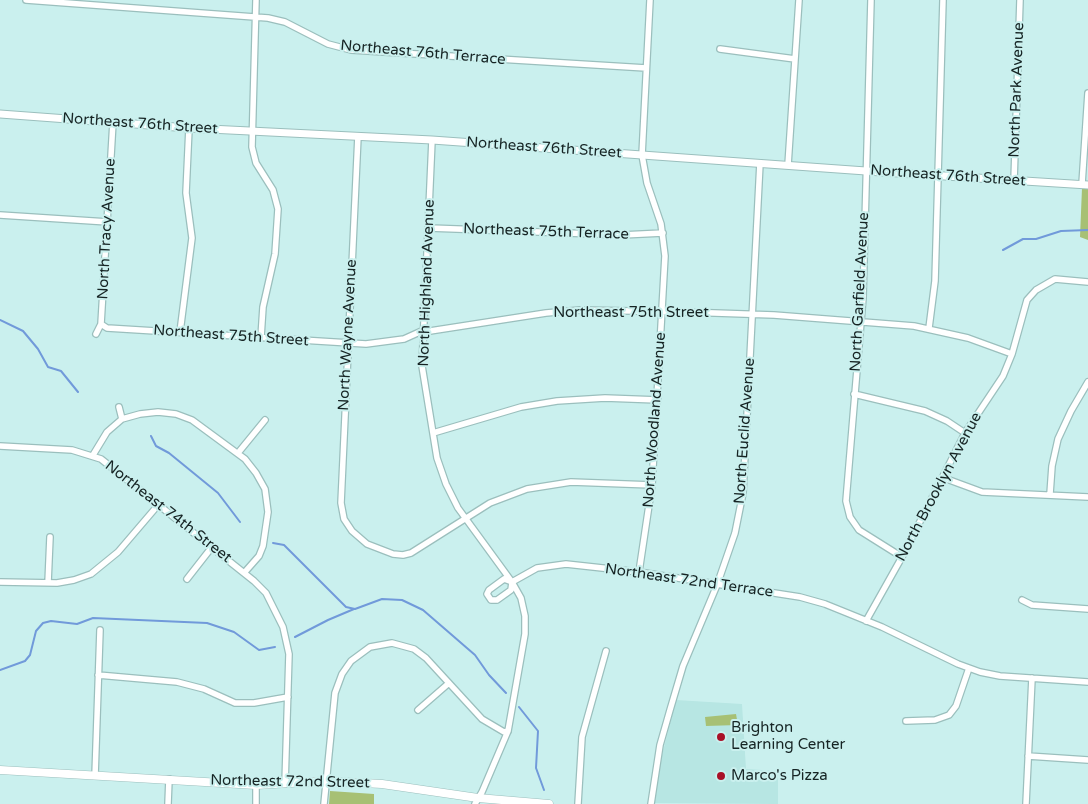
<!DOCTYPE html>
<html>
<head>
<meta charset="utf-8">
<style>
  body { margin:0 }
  canvas { display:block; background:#caf0ee }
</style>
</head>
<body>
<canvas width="1088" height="804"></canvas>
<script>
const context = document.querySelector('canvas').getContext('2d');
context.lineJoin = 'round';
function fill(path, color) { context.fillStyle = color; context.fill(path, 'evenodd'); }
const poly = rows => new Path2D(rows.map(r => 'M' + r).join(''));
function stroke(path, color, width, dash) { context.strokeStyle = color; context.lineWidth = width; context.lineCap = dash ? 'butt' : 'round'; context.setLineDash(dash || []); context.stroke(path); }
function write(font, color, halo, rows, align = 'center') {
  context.font = font + ' "Varela Round",sans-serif'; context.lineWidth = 4; context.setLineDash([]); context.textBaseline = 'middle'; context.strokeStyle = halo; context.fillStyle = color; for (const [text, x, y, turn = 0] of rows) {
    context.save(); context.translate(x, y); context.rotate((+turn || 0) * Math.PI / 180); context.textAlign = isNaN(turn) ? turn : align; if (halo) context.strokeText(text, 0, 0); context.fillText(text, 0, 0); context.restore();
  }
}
const built = poly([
  [676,700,742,704,746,769,778,771,778,804,654,803,661,759]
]);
const green = poly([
  [1082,188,1088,188,1088,240,1080,237],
  [736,714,738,725,706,726,705,717],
  [330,791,374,794,374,804,329,804]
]);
const stream = poly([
  [1003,250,1023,239,1036,239,1061,231,1088,230],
  [0,320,23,331,38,349,48,367,61,371,78,392],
  [151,436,156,446,169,453,218,493,240,522],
  [273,543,284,545,346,607,355,609,382,599,402,600,423,610,475,655,489,675,506,693],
  [295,637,328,620,354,609],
  [0,670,25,661,30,655,36,631,43,623,51,621,77,624,93,618,207,623,234,632,259,650,275,647],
  [519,707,538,731,536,768,544,790]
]);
const minor = poly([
  [26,0,268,18,285,22,328,44,351,50,646,68],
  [256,0,252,147,256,163,273,190,278,209,275,254,263,307,261,337],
  [871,0,863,298,846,501,850,517,859,530,902,557],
  [720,49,795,59],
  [358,136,341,503,344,519,352,531,367,544,393,554,403,555,411,553,490,503,527,489,571,482,652,485],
  [432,140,422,366,437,458,446,484,458,508,512,582,521,598,525,616,525,634,508,731,482,792,475,804],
  [788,165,799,0],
  [1014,181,1020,0],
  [1082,184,1088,93],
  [0,215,108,222],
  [429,228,622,235,663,233],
  [101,324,107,328,366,344,404,339,424,330,430,331,546,313,580,310,685,312,774,315,914,326,968,338,1012,354],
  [929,328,935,281,943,0],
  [180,332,192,238,186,193,189,128],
  [96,334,101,324,113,122],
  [854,394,925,411,947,421,965,433],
  [119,407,122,419],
  [433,433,521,407,557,401,605,398,658,400],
  [0,446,72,450,101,459,254,581,266,593,283,627,289,654,285,784],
  [238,453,265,420],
  [93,455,107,432,122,419,140,414,158,412,176,414,192,420,245,459,256,473,265,489,268,512,263,546,259,556,244,573],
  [944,478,982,492,1088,497],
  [1050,494,1052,466,1058,439,1071,411,1088,382],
  [639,572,652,485,665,256,661,224,647,183,642,155,650,0],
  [187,579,212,547],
  [504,579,512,582,511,590,497,600,491,600,487,594,489,590,504,579],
  [0,582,57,583,74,580,91,574,118,552,159,504],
  [512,582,537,568,566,564,639,572,800,597,825,604,882,627,958,664,980,672,1000,676,1088,682],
  [48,583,50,537],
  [1022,600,1032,605,1088,609],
  [866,621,902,557,965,433,1003,376,1012,354,1027,300,1036,290,1055,279,1088,282],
  [98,675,177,682,204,689,235,703,254,703,288,697],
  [418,710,449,683],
  [906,721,935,720,949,715,956,706,969,668],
  [1028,756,1088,760],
  [95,776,100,630],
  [168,804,169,779],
  [256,804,256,785],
  [324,804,335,693,342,674,351,661,370,647,392,643,414,649,426,658,482,719,504,732,508,731],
  [578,804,582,737,606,651],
  [651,804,660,745,670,710,683,666,717,585,735,533,743,493,760,163],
  [1026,804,1032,678]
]);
const tertiary = poly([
  [0,114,189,128,432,140,866,171,1088,185]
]);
const secondary = poly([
  [0,770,256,785,325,781,382,784,478,798,549,804]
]);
const markers = [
  [721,737,5,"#a81027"],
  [721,776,5,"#a81027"]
];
const streetNames = [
  ["Northeast 76th Terrace",423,53,5],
  ["North Park Avenue",1017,90,-88],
  ["Northeast 76th Street",140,124,4],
  ["Northeast 76th Street",544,148,4],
  ["Northeast 76th Street",948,176,4],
  ["North Tracy Avenue",107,229,-87],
  ["Northeast 75th Terrace",546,232,2],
  ["North Highland Avenue",427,283,-88],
  ["North Garfield Avenue",860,292,-87],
  ["Northeast 75th Street",631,313],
  ["North Wayne Avenue",348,335,-87],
  ["Northeast 75th Street",231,336,4],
  ["North Woodland Avenue",655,420,-86],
  ["North Euclid Avenue",745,431,-86],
  ["North Brooklyn Avenue",939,487,-62],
  ["Northeast 74th Street",168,512,38],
  ["Northeast 72nd Terrace",689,581,8],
  ["Northeast 72nd Street",290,782,1]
];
const poiNames = [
  ["Brighton",731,728],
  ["Learning Center",731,745],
  ["Marco's Pizza",731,776]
];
fill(built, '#b7e6e3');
fill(green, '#a7c074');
stroke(stream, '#719ada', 2);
stroke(minor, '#9bbfbd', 8);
stroke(tertiary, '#9bbfbd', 9);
stroke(secondary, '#9bbfbd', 9);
stroke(minor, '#fff', 5.5);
stroke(tertiary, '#fff', 7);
stroke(secondary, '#fff', 8);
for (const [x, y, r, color] of markers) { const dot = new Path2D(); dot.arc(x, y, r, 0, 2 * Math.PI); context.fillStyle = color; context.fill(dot); stroke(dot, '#caf0ee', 2); }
write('15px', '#162424', '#caf0ee', streetNames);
write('15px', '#162424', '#caf0ee', poiNames, 'left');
</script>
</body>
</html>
